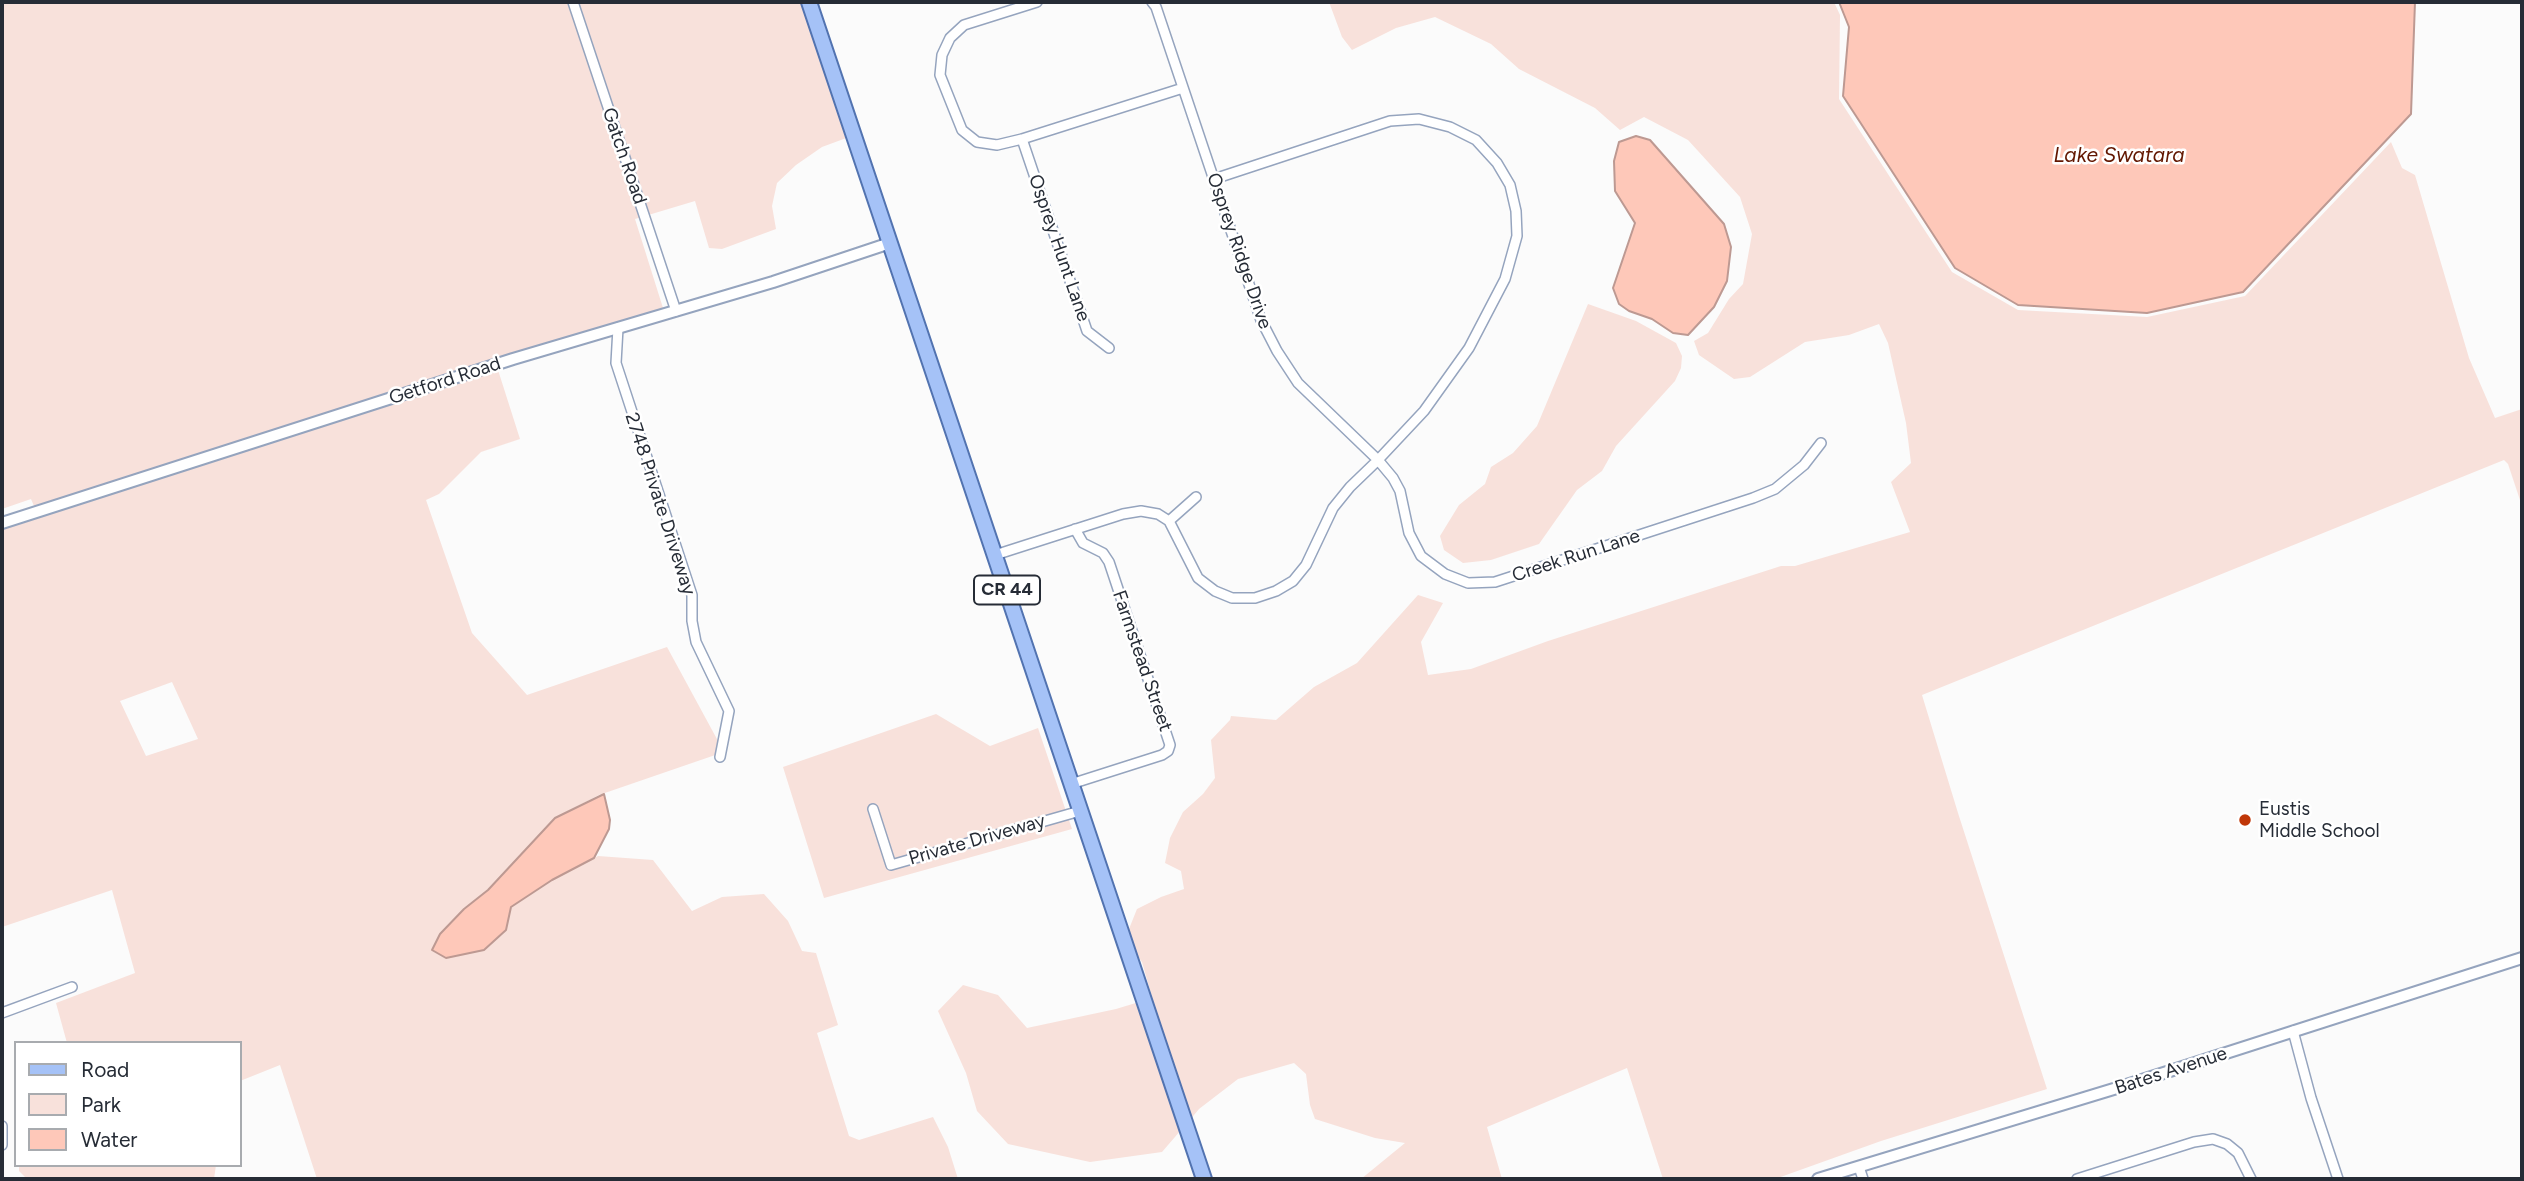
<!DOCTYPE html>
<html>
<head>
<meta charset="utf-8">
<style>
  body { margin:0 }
  #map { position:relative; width:2524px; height:1181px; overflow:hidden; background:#fbfbfb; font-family:Figtree,sans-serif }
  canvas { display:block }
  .frame { position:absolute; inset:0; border:4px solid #262c36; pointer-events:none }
  .legend { position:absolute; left:14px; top:1041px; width:228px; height:126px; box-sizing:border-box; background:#fff; border:2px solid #a8abaf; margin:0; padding:9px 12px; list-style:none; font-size:21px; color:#262c36 }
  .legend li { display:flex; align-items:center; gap:14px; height:35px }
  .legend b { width:35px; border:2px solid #a8abaf }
</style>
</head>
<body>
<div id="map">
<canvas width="2524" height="1181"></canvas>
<div class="frame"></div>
<ul class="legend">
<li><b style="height:9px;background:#a5c2f7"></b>Road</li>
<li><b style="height:19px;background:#f8e1db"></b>Park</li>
<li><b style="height:19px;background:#fec8b9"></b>Water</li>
</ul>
</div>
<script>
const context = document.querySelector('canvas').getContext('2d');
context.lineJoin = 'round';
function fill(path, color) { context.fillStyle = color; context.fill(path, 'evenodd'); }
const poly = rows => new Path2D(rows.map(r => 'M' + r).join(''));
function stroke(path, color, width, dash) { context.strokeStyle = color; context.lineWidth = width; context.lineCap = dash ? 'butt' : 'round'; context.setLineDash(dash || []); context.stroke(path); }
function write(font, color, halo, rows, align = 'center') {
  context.font = font + ' Figtree,sans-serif'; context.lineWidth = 5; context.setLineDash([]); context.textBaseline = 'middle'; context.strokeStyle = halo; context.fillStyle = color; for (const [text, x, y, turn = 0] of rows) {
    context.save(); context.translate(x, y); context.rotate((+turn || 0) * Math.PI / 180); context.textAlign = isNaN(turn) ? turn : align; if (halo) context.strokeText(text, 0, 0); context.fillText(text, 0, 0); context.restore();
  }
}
const green = poly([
  [2,2,804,2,849,137,822,147,796,165,777,183,772,206,776,229,722,249,709,248,695,201,635,219,663,308,511,354,34,506,31,499,2,509],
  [1329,2,1834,2,1840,15,1839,99,1952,272,2018,310,2147,317,2245,296,2391,142,2402,168,2415,175,2469,358,2495,418,2522,409,2522,506,2508,464,2504,460,1922,695,1958,813,2047,1089,1881,1141,1775,1179,1663,1179,1627,1068,1487,1127,1502,1179,1361,1179,1405,1143,1375,1138,1315,1119,1310,1105,1306,1074,1294,1063,1238,1079,1199,1109,1189,1121,1149,999,1152,997,1142,962,1132,948,1129,929,1137,909,1161,897,1184,889,1181,871,1165,863,1170,838,1183,812,1203,794,1215,778,1211,740,1230,720,1231,716,1276,720,1314,687,1357,663,1418,595,1443,603,1421,642,1428,675,1471,669,1548,641,1781,566,1795,566,1910,532,1891,482,1911,463,1906,423,1888,343,1879,324,1849,335,1805,342,1750,377,1734,379,1699,355,1694,341,1708,333,1729,299,1743,284,1752,234,1740,197,1688,140,1644,117,1620,130,1595,108,1519,69,1491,44,1435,17,1396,28,1352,50,1342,37],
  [1588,304,1636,321,1676,343,1682,356,1681,368,1675,381,1616,446,1602,471,1577,490,1539,544,1491,560,1463,563,1444,550,1440,536,1459,505,1485,484,1491,467,1513,453,1537,426],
  [498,370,520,439,481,452,439,494,426,500,472,633,527,695,667,647,724,752,599,795,555,818,488,890,464,909,506,930,511,907,552,880,598,856,653,860,692,911,722,897,764,894,788,921,802,951,816,953,838,1025,817,1033,849,1136,859,1140,933,1117,948,1147,958,1179,317,1179,280,1065,240,1081,240,1043,67,1043,56,1003,135,973,112,890,2,927,2,529],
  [172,682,198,739,146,756,120,701],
  [936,714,990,746,1038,728,1072,829,824,898,783,767],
  [963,985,998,995,1027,1028,1116,1009,1139,1002,1181,1130,1162,1152,1090,1162,1008,1144,977,1111,966,1073,938,1011],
  [19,1165,216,1165,214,1179,27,1179,19,1171]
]);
const water = poly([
  [1839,2,2415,2,2411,114,2243,292,2147,313,2018,305,1955,268,1843,96,1849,27,1839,2],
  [1636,136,1650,140,1724,224,1731,247,1727,281,1714,307,1688,335,1673,333,1652,319,1629,311,1619,304,1613,288,1635,223,1615,191,1614,161,1619,142,1636,136],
  [604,794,610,820,609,829,594,858,552,880,511,907,506,930,484,950,446,958,432,950,440,934,464,909,488,890,555,818,604,794]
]);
const minor = poly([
  [573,2,676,311],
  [1037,2,964,25,950,38,942,55,940,75,962,130,977,142,997,145,1022,139,1183,88],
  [1152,2,1156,7,1261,320,1277,351,1298,383,1378,460,1393,478,1400,491,1409,533,1421,556,1445,574,1468,583,1495,582,1753,498,1775,489,1804,465,1821,443],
  [1022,139,1087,331,1109,348],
  [618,328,616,363,692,595,692,621,696,642,729,711,720,757],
  [1169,521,1196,497],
  [995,555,1123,514,1141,511,1158,514,1169,521,1198,578,1215,591,1232,598,1255,598,1276,591,1293,581,1306,565,1333,508,1350,487,1378,460,1424,411,1469,348,1505,279,1517,236,1516,211,1510,185,1497,163,1476,140,1450,127,1419,119,1390,121,1214,179],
  [1071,784,1162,755,1168,751,1170,745,1109,562,1103,553,1083,543,1075,529],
  [873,809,891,865,1080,811],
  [2,1013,72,987],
  [2293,1031,2311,1098,2338,1179],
  [2,1126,2,1145],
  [1859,1167,1863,1179],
  [2077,1179,2194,1142,2213,1139,2227,1144,2238,1153,2251,1179]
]);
const tertiary = poly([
  [2,523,513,359,773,282,890,243],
  [1818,1179,2117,1088,2522,958]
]);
const primary = poly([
  [809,2,1204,1179]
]);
const markers = [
  [2245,820,7,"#c03708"]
];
const shields = [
  [1007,590,66]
];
const shieldNames = [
  ["CR 44",1007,590]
];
const streetNames = [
  ["Gatch Road",624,156,71],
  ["Osprey Hunt Lane",1059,248,71],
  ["Osprey Ridge Drive",1239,251,71],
  ["Getford Road",445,381,-18],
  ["2748 Private Driveway",660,504,72],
  ["Creek Run Lane",1576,556,-18],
  ["Farmstead Street",1142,661,71],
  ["Private Driveway",977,840,-16],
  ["Bates Avenue",2171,1071,-18]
];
const poiNames = [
  ["Eustis",2259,809],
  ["Middle School",2259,831]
];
const waterNames = [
  ["Lake Swatara",2119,156]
];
fill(green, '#f8e1db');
fill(water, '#fec8b9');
stroke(water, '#bd9992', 2);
stroke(minor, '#95a4be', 12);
stroke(tertiary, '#95a4be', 14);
stroke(primary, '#5273b0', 18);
stroke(minor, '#fff', 9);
stroke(tertiary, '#fff', 10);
stroke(primary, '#a5c2f7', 14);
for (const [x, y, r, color] of markers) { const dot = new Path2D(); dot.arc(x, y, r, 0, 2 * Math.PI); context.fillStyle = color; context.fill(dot); stroke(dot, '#fff', 2.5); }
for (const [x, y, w] of shields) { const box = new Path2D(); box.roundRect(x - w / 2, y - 14.5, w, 29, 5); context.fillStyle = '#fff'; context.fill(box); stroke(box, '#262c36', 2); }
write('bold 18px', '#262c36', null, shieldNames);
write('19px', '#262c36', '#fff', streetNames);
write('19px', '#262c36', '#fff', poiNames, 'left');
write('italic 21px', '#631701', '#fff', waterNames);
</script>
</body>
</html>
